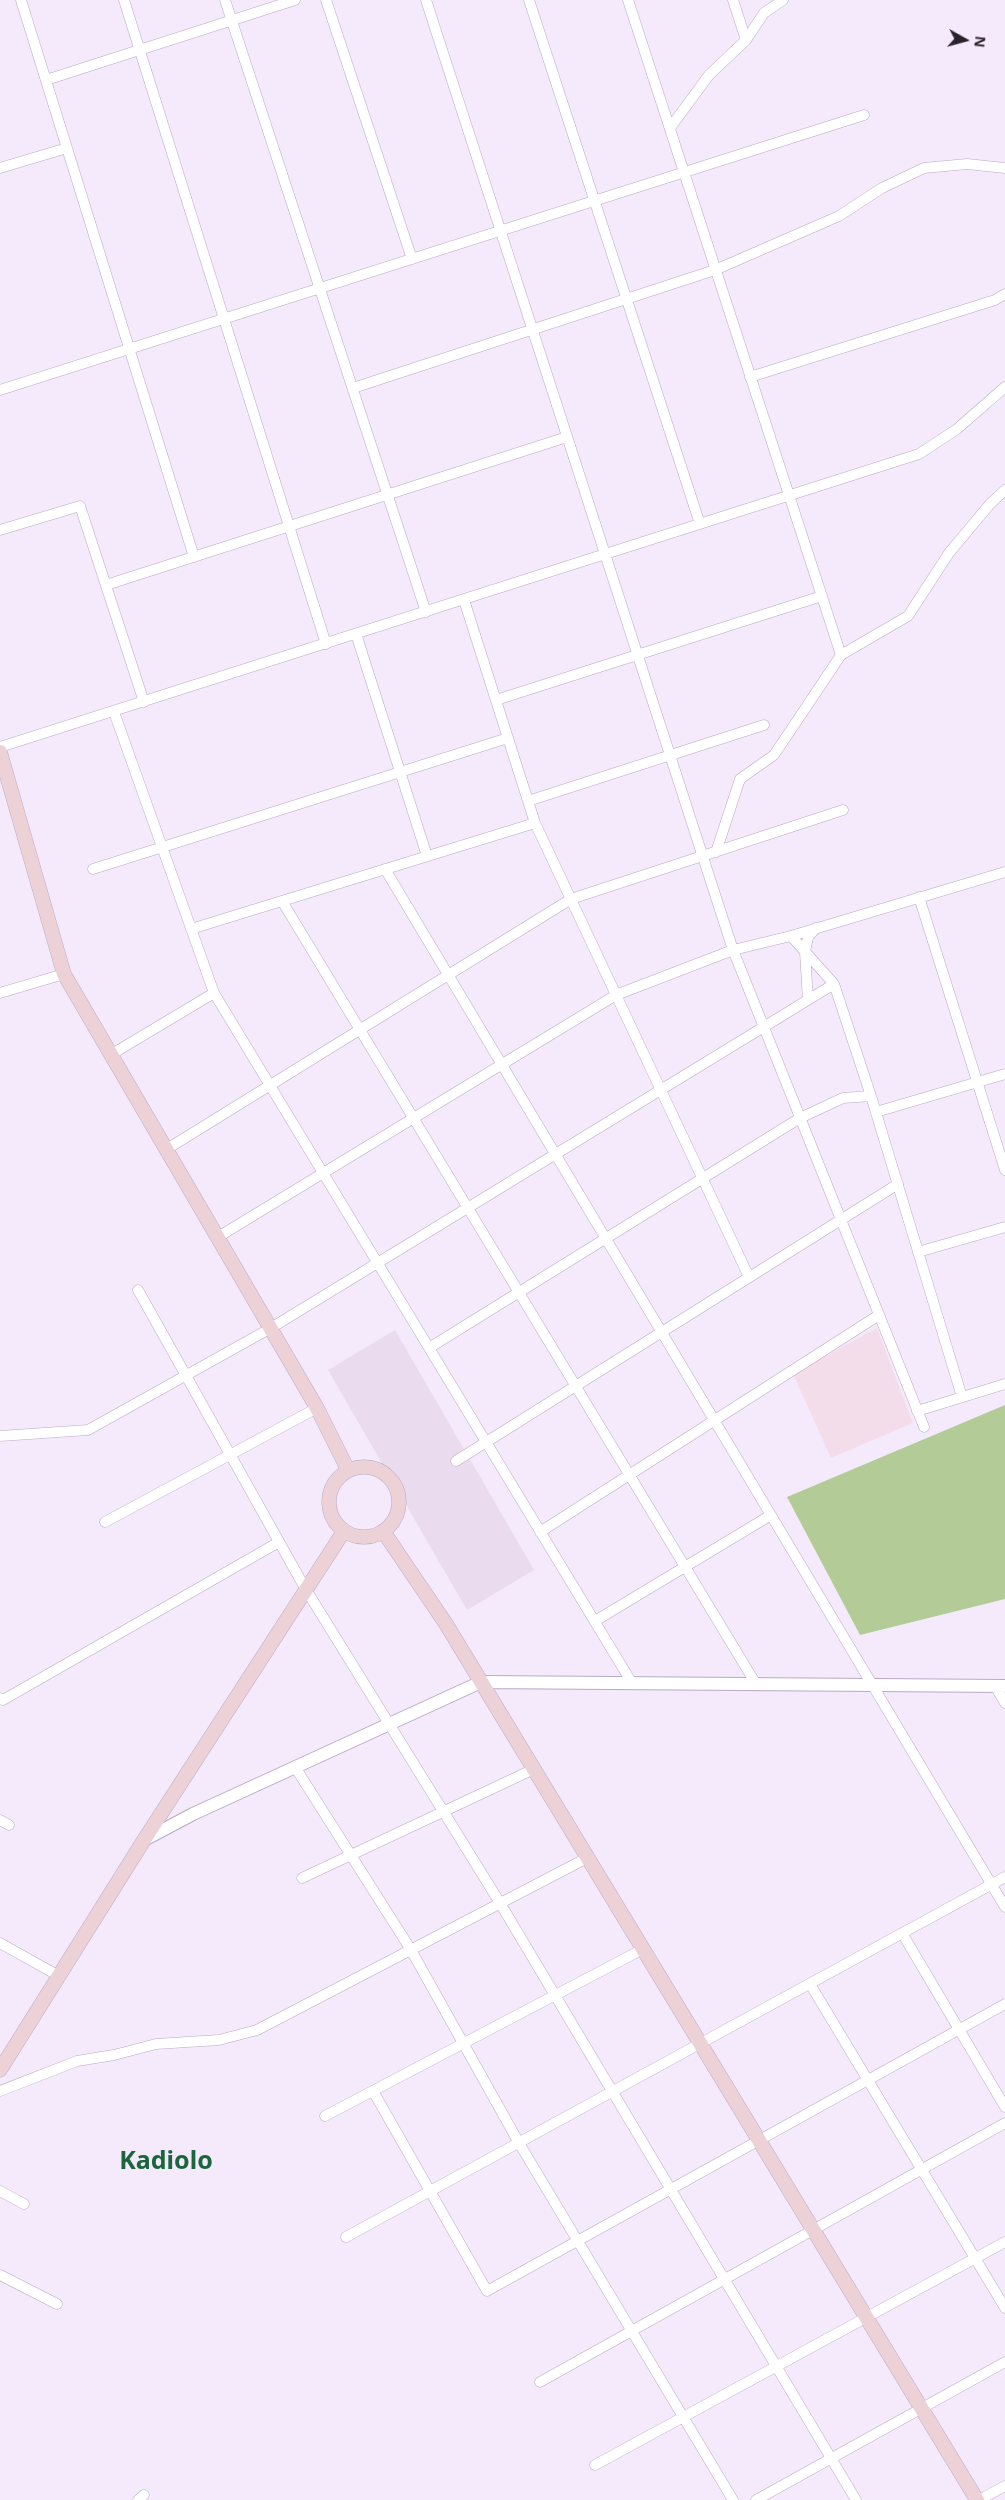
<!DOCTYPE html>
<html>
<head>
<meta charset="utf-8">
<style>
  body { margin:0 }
  #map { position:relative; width:1005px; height:2500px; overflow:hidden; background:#f4eafb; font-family:"Noto Sans",sans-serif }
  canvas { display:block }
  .north { position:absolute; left:940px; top:15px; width:50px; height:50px; -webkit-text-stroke:4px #f4eafb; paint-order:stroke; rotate:97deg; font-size:14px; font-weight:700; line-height:20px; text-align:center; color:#29232d }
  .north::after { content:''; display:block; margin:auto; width:18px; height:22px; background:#29232d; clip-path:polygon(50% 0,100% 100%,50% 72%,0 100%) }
</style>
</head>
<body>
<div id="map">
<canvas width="1005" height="2500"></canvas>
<div class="north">N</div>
</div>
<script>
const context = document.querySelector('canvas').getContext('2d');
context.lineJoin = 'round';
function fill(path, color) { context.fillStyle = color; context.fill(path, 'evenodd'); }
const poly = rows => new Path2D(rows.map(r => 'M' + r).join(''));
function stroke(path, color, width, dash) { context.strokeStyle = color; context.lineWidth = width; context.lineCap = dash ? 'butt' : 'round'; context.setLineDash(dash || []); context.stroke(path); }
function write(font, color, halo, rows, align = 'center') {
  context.font = font + ' "Noto Sans",sans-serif'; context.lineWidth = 4.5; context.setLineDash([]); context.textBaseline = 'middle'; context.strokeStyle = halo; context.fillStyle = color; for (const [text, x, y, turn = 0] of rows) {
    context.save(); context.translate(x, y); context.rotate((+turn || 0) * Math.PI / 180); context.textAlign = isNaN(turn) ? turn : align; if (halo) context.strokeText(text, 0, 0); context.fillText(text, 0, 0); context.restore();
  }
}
const commercial = poly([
  [395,1330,534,1570,467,1610,328,1370]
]);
const education = poly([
  [877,1328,913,1423,831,1458,793,1374]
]);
const green = poly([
  [1005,1405,1005,1599,860,1635,787,1497]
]);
const minor = poly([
  [21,0,194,557],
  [124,0,326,644],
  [225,0,426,612],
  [326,0,412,259],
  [426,0,733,950,924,1427],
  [529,0,700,524],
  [628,0,841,655],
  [733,0,746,40],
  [46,80,295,0],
  [670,128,709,75,746,40,764,13,783,0],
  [0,168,67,148],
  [750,377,995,300,1005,294],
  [353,388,715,270,839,216,882,188,924,168,967,164,1005,168],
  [0,390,864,115],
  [0,530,80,506,144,702],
  [106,585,567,437],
  [464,600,535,823,749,1277],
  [356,634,427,856],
  [496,700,822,596],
  [114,712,214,993,632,1683],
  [0,747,919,454,957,429,1005,387],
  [528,801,764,725],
  [716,852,740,779,774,755,841,655,908,616,949,553,990,504,1005,490],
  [93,869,508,738],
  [385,869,1005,1907],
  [919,897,1005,1170],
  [282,901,756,1684],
  [191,929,535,823],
  [791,936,834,984,871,1096,962,1397],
  [0,993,64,974],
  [808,1000,805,952,808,937,816,928],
  [112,1054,214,993],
  [876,1112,1005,1074],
  [167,1149,571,899,843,810],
  [218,1237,616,995,733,950,791,936,1005,872],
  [918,1252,1005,1227],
  [138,1290,305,1588,500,1903,856,2500],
  [429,1348,800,1118,843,1098,871,1096],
  [917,1411,1005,1384],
  [0,1436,88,1430,271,1328,834,984],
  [456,1461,898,1184],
  [105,1522,317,1408],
  [540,1532,879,1315],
  [595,1621,771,1515],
  [995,1686,1005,1703],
  [0,1698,3,1700,279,1542],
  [295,1767,411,1950,519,2143,733,2500],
  [0,1820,9,1825],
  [302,1878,534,1769],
  [902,1933,1005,2107],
  [0,1943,59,1976],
  [810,1984,1005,2308],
  [0,2091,77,2061,114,2055,156,2044,219,2040,257,2030,587,1858],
  [373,2091,487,2291,1005,2004],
  [325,2116,643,1949],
  [0,2191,24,2204],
  [346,2237,1005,1877],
  [0,2275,57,2304],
  [540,2382,1005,2123],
  [595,2465,1005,2242],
  [138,2500,144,2495],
  [756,2500,1005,2362],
  [979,2500,1005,2486]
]);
const tertiary = poly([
  [144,1840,193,1814,481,1682,1005,1686]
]);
const secondary = poly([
  [0,752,64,974,317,1408,348,1470],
  '329 1502a35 35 0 1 1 70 0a35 35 0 1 1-70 0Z',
  [383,1531,446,1624,977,2500],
  [0,2070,144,1840,344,1531]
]);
const townNames = [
  ["Kadiolo",166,2162]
];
fill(commercial, '#eadbee');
fill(education, '#f4ddeb');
fill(green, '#b3cc97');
stroke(minor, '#baaac4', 11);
stroke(tertiary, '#baaac4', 14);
stroke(secondary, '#baaac4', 15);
stroke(minor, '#fff', 10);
stroke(tertiary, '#fff', 12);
stroke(secondary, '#ecd1d7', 14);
write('bold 25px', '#1b663c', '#f4eafb', townNames);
</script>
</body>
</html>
